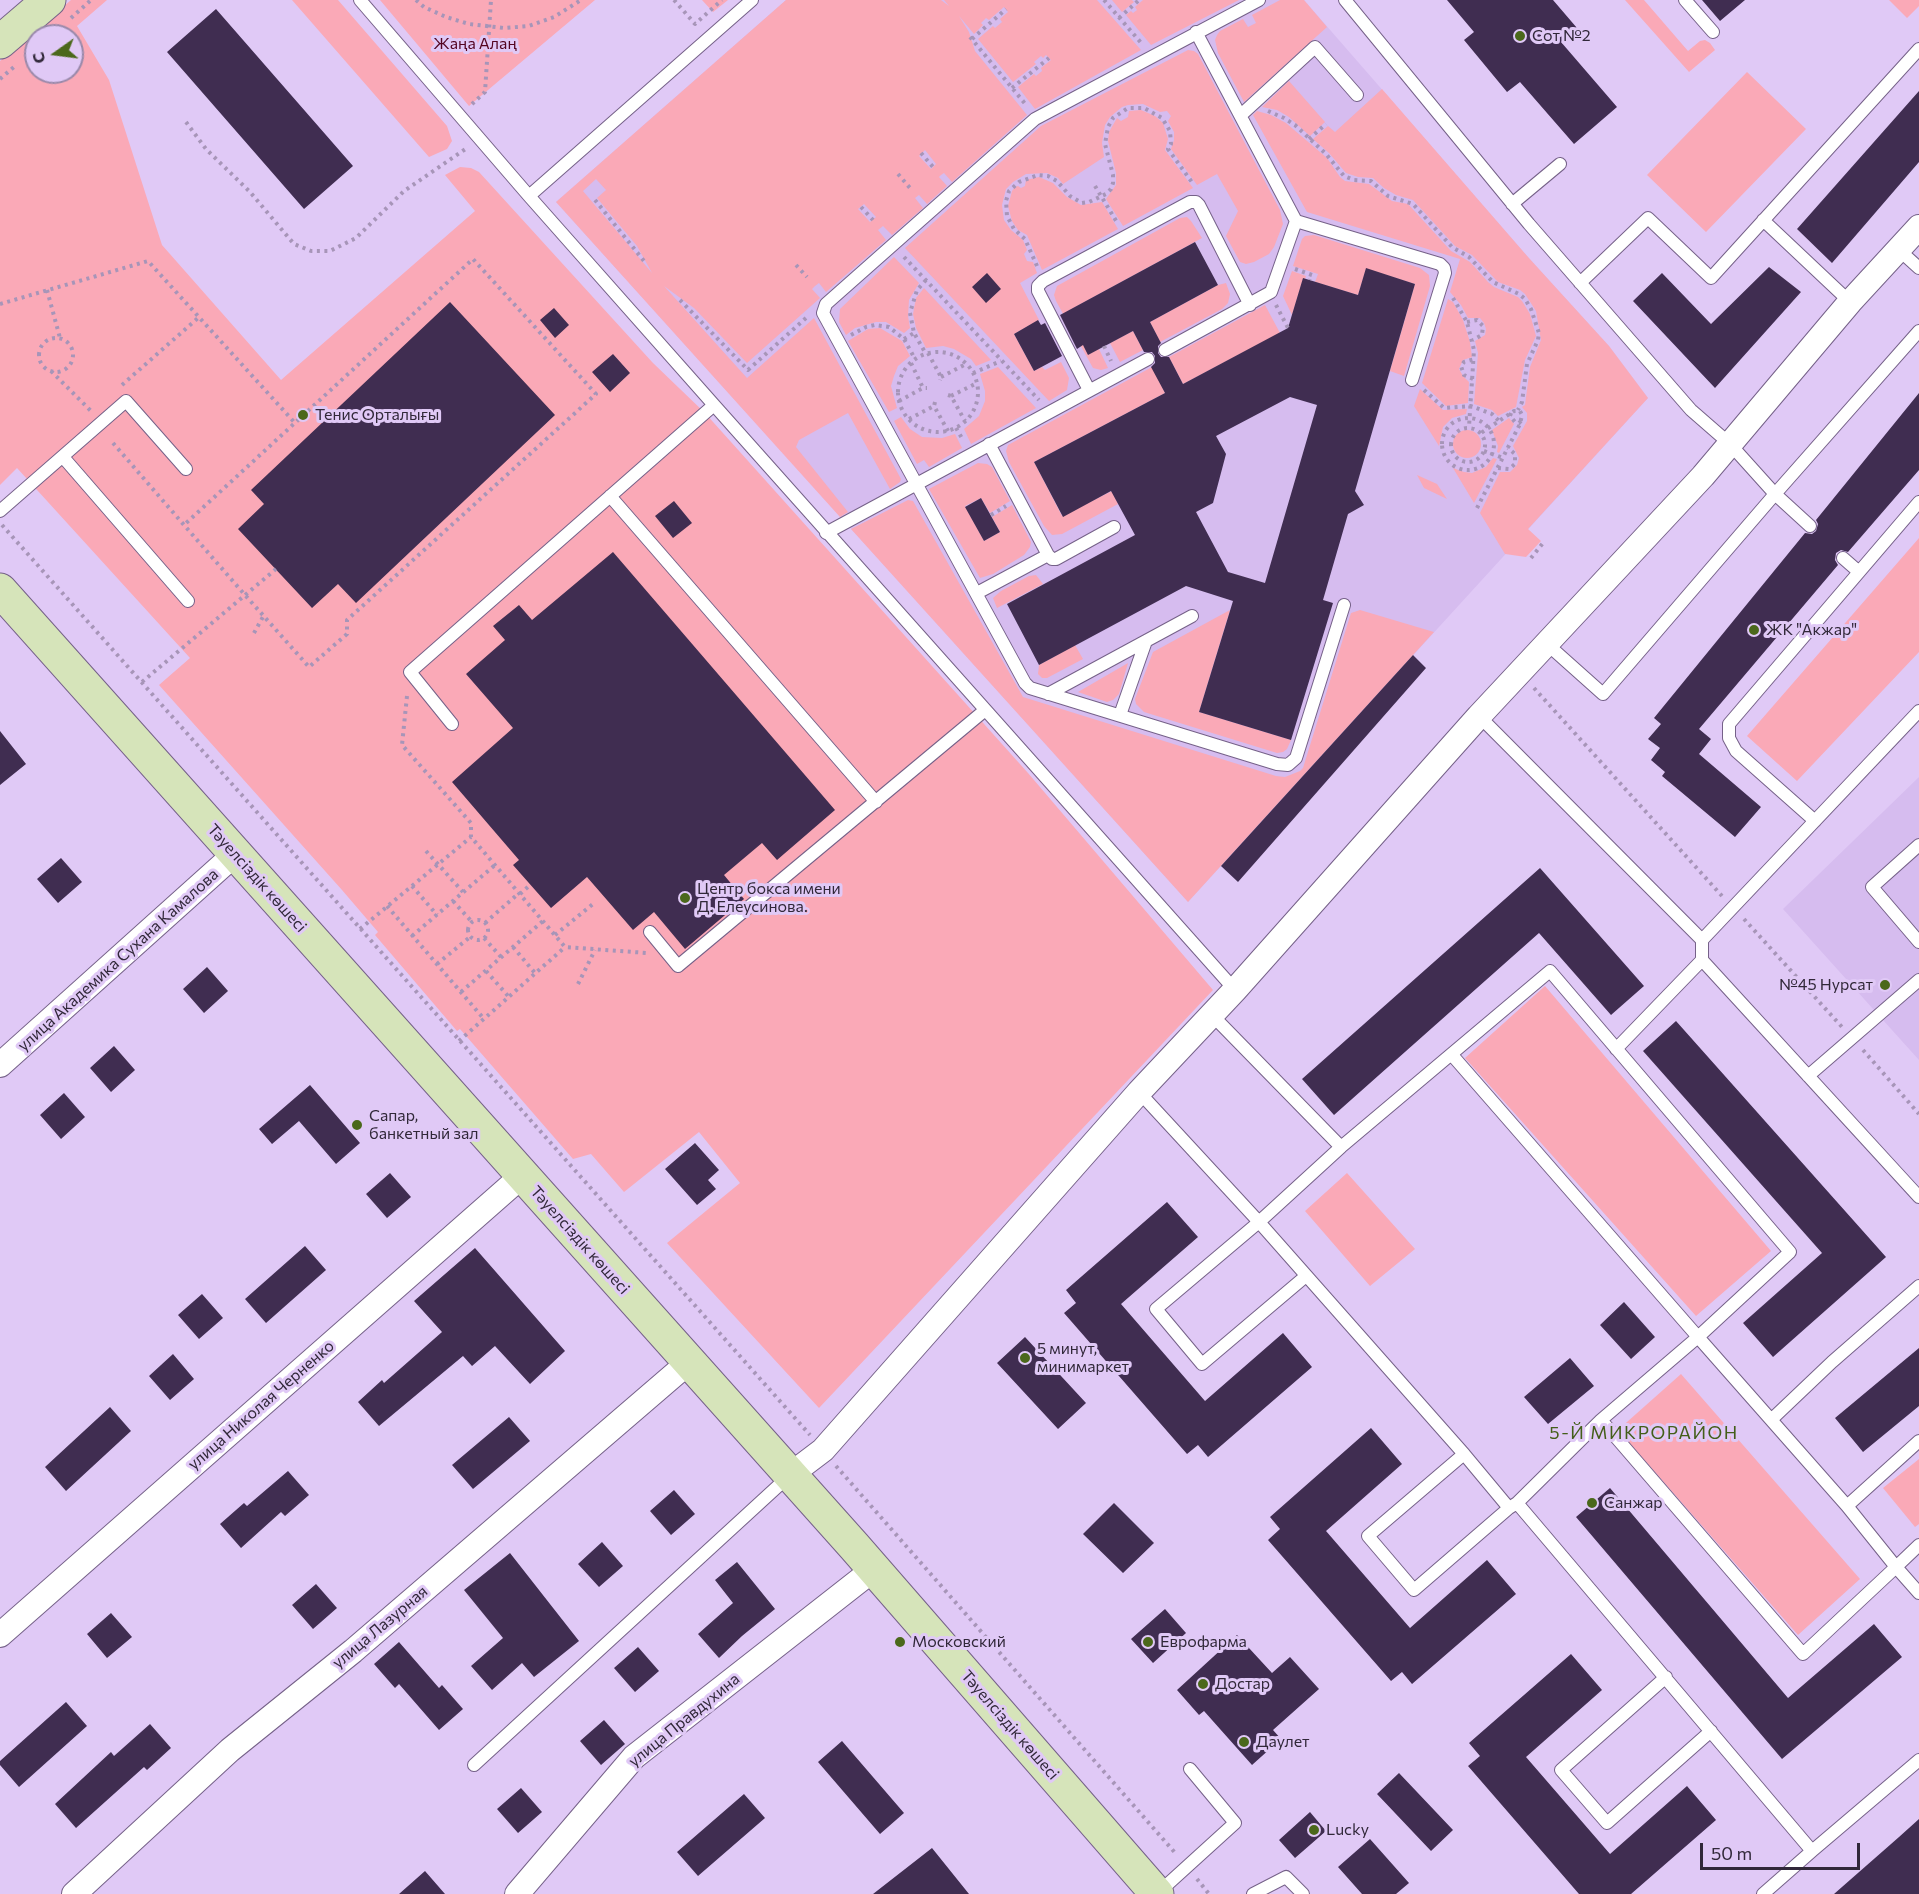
<!DOCTYPE html>
<html>
<head>
<meta charset="utf-8">
<style>
  body { margin:0 }
  #map { position:relative; width:1919px; height:1894px; overflow:hidden; background:#e0c9f6; font-family:Commissioner,sans-serif }
  canvas { display:block }
  .north { position:absolute; left:24px; top:24px; width:60px; height:60px; box-sizing:border-box; background:#e0c9f6; border:2px solid #9a89aa; border-radius:50%; rotate:256deg; font-size:16px; font-weight:700; line-height:24px; text-align:center; color:#312839 }
  .north::after { content:''; display:block; margin:auto; width:21px; height:27px; background:#4b681b; clip-path:polygon(50% 0,100% 100%,50% 72%,0 100%) }
  .scale { position:absolute; left:1700px; top:1843px; width:160px; height:27px; box-sizing:border-box; border:3px solid #312839; border-top:0; padding-left:8px; font-size:18px; line-height:21px; white-space:nowrap; color:#312839; -webkit-text-stroke:4px #e0c9f6; paint-order:stroke }
</style>
</head>
<body>
<div id="map">
<canvas width="1919" height="1894"></canvas>
<div class="north">С</div>
<div class="scale">50 m</div>
</div>
<script>
const context = document.querySelector('canvas').getContext('2d');
context.lineJoin = 'round';
function fill(path, color) { context.fillStyle = color; context.fill(path, 'evenodd'); }
const poly = rows => new Path2D(rows.map(r => 'M' + r).join(''));
function stroke(path, color, width, dash) { context.strokeStyle = color; context.lineWidth = width; context.lineCap = dash ? 'butt' : 'round'; context.setLineDash(dash || []); context.stroke(path); }
function write(font, color, halo, rows, align = 'center') {
  context.font = font + ' Commissioner,sans-serif'; context.lineWidth = 6; context.setLineDash([]); context.textBaseline = 'middle'; context.strokeStyle = halo; context.fillStyle = color; for (const [text, x, y, turn = 0] of rows) {
    context.save(); context.translate(x, y); context.rotate((+turn || 0) * Math.PI / 180); context.textAlign = isNaN(turn) ? turn : align; if (halo) context.strokeText(text, 0, 0); context.fillText(text, 0, 0); context.restore();
  }
}
const built = poly([
  [786,0,1304,0,1528,257,1609,346,1648,398,1188,902,556,202],
  [1919,777,1919,1060,1783,909]
]);
const green = poly([
  [71,0,107,0,77,26,109,80,162,245,281,380,475,211,445,175,460,167,471,168,479,172,653,363,705,413,1028,773,1213,990,819,1408,667,1243,740,1183,699,1132,624,1192,591,1154,573,1159,460,1029,457,1031,375,935,378,932,342,890,159,685,190,658,17,468,0,485,0,61],
  [36,36,72,36,72,72,36,72],
  [292,0,338,0,447,126,452,141,447,149,429,157],
  [380,0,595,0,469,106],
  [702,0,728,0,713,12],
  [786,0,941,0,949,6,944,0,1097,0,1141,50,1035,109,1018,87,1034,74,1036,76,1042,71,1041,68,1051,60,1046,55,1043,58,1041,56,1034,62,1036,64,1013,82,978,39,993,26,995,28,1002,22,1000,19,1008,12,1004,7,989,20,986,18,981,23,983,25,974,34,959,16,969,32,975,51,1027,115,952,182,944,173,941,175,939,177,947,186,927,204,919,195,915,198,923,208,892,235,883,226,878,230,886,240,826,292,819,283,815,286,812,289,820,298,747,363,694,308,664,286,747,378,814,318,901,479,900,482,890,489,848,413,799,440,796,447,848,512,840,517,556,202],
  [925,150,936,164,931,169,919,156],
  [596,179,606,190,597,198,637,246,652,273,583,191],
  [864,204,876,217,870,222,858,209],
  [1112,0,1132,0,1134,2,1122,12],
  [1143,0,1239,0,1151,45,1126,15,1131,11,1133,13,1137,10,1135,7],
  [1280,0,1304,0,1327,27,1244,102,1218,53,1215,40,1217,35,1220,31,1243,19,1248,27,1256,23,1252,15],
  [1625,0,1644,0,1688,51,1700,41,1705,40,1710,43,1715,50,1689,72],
  [1889,0,1919,0,1919,6,1907,18],
  [1188,50,1194,51,1198,54,1280,210,1283,224,1274,247,1269,254,1254,262,1246,264,1240,262,1226,236,1238,211,1217,174,1197,185,1171,149,1174,140,1174,132,1168,121,1171,116,1167,111,1160,112,1143,104,1128,105,1122,107,1110,117,1105,125,1102,143,1104,157,1063,184,1058,178,1047,173,1026,174,1013,182,1006,189,1002,205,1004,220,1011,230,1023,240,1027,250,1024,254,1027,261,1033,262,1037,273,1020,283,1039,320,1014,334,1034,371,1042,367,1045,370,1061,362,1069,378,1067,390,1049,401,905,248,1041,126],
  [1747,72,1806,129,1706,232,1647,175],
  [1289,81,1325,122,1310,136,1289,117,1277,110,1262,107],
  [1382,89,1528,257,1609,346,1648,398,1528,529,1541,541,1526,557,1505,554,1480,513,1500,472,1510,472,1517,465,1519,458,1513,446,1527,421,1527,413,1522,407,1525,405,1530,367,1541,340,1536,311,1525,294,1520,290,1498,282,1472,255,1455,246,1413,200,1396,195,1384,188,1373,178,1358,177,1346,173,1329,153,1313,139,1328,126,1335,132],
  [1141,110,1155,116,1163,123,1168,139,1165,150,1193,188,1123,226,1106,199,1116,185,1116,173,1108,141,1109,132,1117,118,1121,121,1128,117,1129,111],
  [1257,111,1271,115,1286,123,1327,158,1340,177,1345,181,1369,184,1392,201,1408,204,1451,251,1470,262,1488,282,1494,287,1518,297,1522,301,1530,314,1536,336,1525,360,1516,407,1498,416,1492,410,1474,404,1478,353,1475,341,1485,335,1486,329,1484,323,1480,318,1468,318,1461,305,1450,292,1460,259,1307,212,1253,115],
  [1039,177,1053,183,1067,197,1081,205,1102,202,1118,229,1042,270,1027,235,1018,230,1012,221,1008,206,1012,191,1015,187,1018,186,1021,188,1025,186,1026,180],
  [1187,217,1191,221,1202,238,1066,312,1088,354,1099,349,1108,368,1101,370,1093,368,1056,301,1054,295,1057,286,1180,218],
  [1314,235,1420,268,1429,275,1430,286,1404,376,1390,371,1415,284,1366,269,1358,295,1315,282,1318,274,1293,266,1302,239,1305,236],
  [894,257,919,283,909,300,908,316,910,328,904,333,886,322,876,322,855,328,846,335,839,322,840,309],
  [1292,271,1306,276,1305,279,1303,279,1292,315,1283,296],
  [1226,283,1230,294,1228,303,1222,309,1160,342,1150,322,1218,285],
  [924,288,991,360,976,366,971,359,954,349,943,346,926,348,916,328,913,314,916,298],
  [1448,299,1453,302,1463,320,1470,342,1472,357,1463,360,1459,369,1463,376,1469,382,1468,403,1446,406,1422,383],
  [1265,305,1280,333,1183,384,1169,357],
  [880,328,902,341,910,356,898,366,894,376,891,386,897,408,889,412,848,341,868,329],
  [1133,331,1143,350,1120,362,1110,343],
  [998,367,1036,408,971,444,964,429,979,416,985,401,985,391,980,374],
  [1152,367,1165,393,1034,462,1062,516,1112,491,1118,504,1062,534,1052,535,1044,526,1009,462,1006,451,1008,445],
  [1420,389,1443,410,1467,409,1466,414,1452,418,1443,427,1439,446,1414,406],
  [901,417,910,429,922,437,942,438,955,434,962,448,929,467,924,460,917,464,894,421],
  [1509,418,1514,424,1499,453,1497,452,1498,446,1492,430],
  '1453 444a14 14 0 1 1 28 0a14 14 0 1 1-28 0Z',
  [1493,458,1497,459,1474,503,1453,468,1464,472,1472,473,1486,467],
  [978,463,987,464,992,467,1010,501,990,513,981,498,965,506,984,541,1000,532,992,517,1012,505,1031,542,1030,547,1024,555,993,574,980,578,929,489],
  [1417,475,1437,484,1447,499,1424,488],
  [908,500,913,501,1023,697,1276,776,1285,777,1300,771,1303,768,1351,613,1360,610,1434,632,1188,902,851,529],
  [1919,538,1919,652,1797,781,1747,736],
  [1036,575,1043,584,997,608,993,598,1001,591,1029,576],
  [1230,610,1199,712,1291,740,1287,749,1283,752,1277,753,1144,712,1136,704,1135,699,1153,652],
  [1075,645,1083,659,1047,678,1042,678,1038,674,1039,665],
  [1128,663,1119,694,1113,700,1107,702,1078,692],
  [1545,986,1771,1251,1696,1316,1465,1058],
  [1347,1173,1415,1249,1370,1286,1305,1211],
  [1681,1374,1860,1579,1798,1635,1618,1430],
  [1919,1459,1919,1524,1915,1527,1883,1488]
]);
const building = poly([
  [1447,0,1553,0,1577,28,1561,42,1617,107,1574,144,1520,82,1507,92,1464,40,1474,32],
  [1702,0,1745,0,1720,21],
  [216,9,353,166,304,209,167,52],
  [1919,91,1919,162,1832,263,1797,229],
  [1195,242,1218,285,1150,322,1161,343,1158,346,1158,353,1161,357,1169,357,1183,384,1288,328,1303,278,1358,295,1366,268,1415,284,1355,491,1364,505,1348,514,1323,600,1333,603,1291,740,1199,712,1233,601,1186,586,1039,665,1007,604,1135,535,1111,491,1063,517,1034,462,1165,393,1151,367,1155,363,1155,356,1152,352,1144,352,1133,331,1088,355,1083,345,1077,349,1060,315],
  [1290,397,1317,405,1265,583,1228,572,1196,512,1213,503,1226,454,1216,436],
  [1769,267,1801,292,1715,388,1633,301,1662,273,1711,324],
  [987,273,1001,289,986,303,972,287],
  [450,302,555,415,356,603,338,584,312,608,238,529,264,504,251,490],
  [554,308,569,325,555,338,540,320],
  [1038,320,1041,325,1045,323,1062,356,1034,371,1014,334],
  [613,354,630,373,610,392,592,372],
  [1919,393,1919,470,1848,552,1841,550,1836,553,1835,560,1838,565,1699,729,1711,739,1699,754,1761,807,1735,837,1662,776,1665,772,1651,760,1660,748,1648,739,1661,724,1654,718,1805,533,1812,534,1816,531,1818,524,1816,520],
  [981,498,1000,532,984,541,965,507],
  [674,501,692,523,673,538,655,516],
  [613,552,835,810,777,860,762,843,724,875,744,899,685,949,654,912,633,930,587,877,551,908,513,865,519,860,452,782,513,728,466,674,505,640,493,626,519,605,532,620],
  [1413,655,1426,668,1238,882,1221,866],
  [0,731,26,764,0,785],
  [61,858,82,882,58,903,37,879],
  [1540,868,1644,986,1611,1015,1539,933,1334,1115,1302,1079],
  [207,967,228,991,204,1013,183,989],
  [1676,1021,1886,1257,1773,1357,1743,1323,1822,1253,1643,1051],
  [114,1046,135,1070,111,1092,90,1068],
  [310,1085,360,1143,336,1164,299,1121,272,1144,259,1129],
  [64,1093,85,1117,61,1139,40,1115],
  [695,1143,719,1170,708,1180,716,1189,697,1205,665,1169],
  [390,1173,411,1197,387,1218,366,1194],
  [1167,1202,1198,1237,1121,1304,1205,1401,1283,1333,1312,1367,1208,1457,1198,1445,1187,1454,1064,1313,1076,1303,1066,1290],
  [305,1246,326,1270,266,1323,245,1299],
  [475,1248,565,1351,530,1384,495,1346,472,1366,463,1356,379,1426,358,1402,382,1380,384,1383,442,1332,414,1301],
  [202,1294,223,1318,199,1339,178,1315],
  [1624,1302,1655,1337,1631,1359,1600,1325],
  [1025,1337,1086,1403,1058,1429,997,1363],
  [1919,1348,1919,1406,1863,1452,1835,1418],
  [173,1354,194,1379,170,1400,149,1376],
  [1570,1358,1594,1386,1548,1424,1524,1397],
  [110,1407,131,1431,66,1491,45,1467],
  [509,1417,530,1441,473,1489,452,1465],
  [1371,1428,1402,1464,1326,1531,1410,1628,1487,1560,1516,1594,1412,1684,1402,1672,1391,1681,1268,1540,1280,1529,1270,1517],
  [288,1471,309,1495,285,1516,281,1512,241,1548,220,1524,244,1503,247,1506],
  [1610,1488,1788,1698,1874,1624,1902,1657,1782,1759,1576,1517],
  [674,1490,695,1514,671,1535,650,1511],
  [1114,1503,1154,1543,1123,1573,1083,1534],
  [602,1542,623,1566,599,1587,578,1564],
  [510,1553,579,1641,534,1677,522,1663,492,1690,471,1666,503,1638,464,1590],
  [737,1562,775,1609,742,1636,719,1658,698,1634,733,1603,715,1580],
  [316,1584,337,1608,313,1629,292,1605],
  [1165,1609,1186,1633,1153,1663,1131,1639],
  [111,1613,132,1637,107,1658,87,1634],
  [1237,1635,1272,1673,1290,1657,1319,1689,1273,1730,1281,1739,1252,1765,1204,1711,1199,1715,1177,1690],
  [399,1642,439,1688,442,1685,463,1709,439,1730,399,1684,395,1688,374,1664],
  [638,1647,659,1671,635,1692,614,1668],
  [1571,1654,1602,1690,1526,1757,1610,1854,1687,1786,1716,1820,1631,1894,1579,1894,1468,1766,1480,1756,1469,1743],
  [66,1702,87,1726,19,1787,0,1765,0,1761],
  [604,1720,625,1744,601,1765,580,1741],
  [150,1724,171,1748,147,1770,144,1767,76,1828,55,1804,111,1752,114,1756],
  [842,1741,904,1813,880,1834,818,1762],
  [1399,1773,1453,1830,1431,1851,1377,1794],
  [521,1788,542,1812,518,1833,497,1809],
  [744,1794,765,1818,698,1876,677,1852],
  [1310,1812,1326,1831,1295,1858,1279,1840],
  [1919,1819,1919,1894,1834,1894,1899,1837],
  [1370,1839,1409,1883,1396,1894,1362,1894,1338,1867],
  [932,1848,969,1894,873,1894],
  [425,1871,445,1894,399,1894]
]);
const path = poly([
  [416,0,424,7,446,17,469,24,504,28,529,26,554,17,581,0],
  [674,0,695,24,722,0],
  [1104,0,1143,45],
  [71,18,91,0],
  [1119,18,1139,0],
  [970,37,1027,106],
  [972,39,1006,9],
  [0,79,15,66],
  [1012,88,1049,58],
  [472,104,485,92,491,0],
  [1268,111,1284,118,1295,125,1326,154,1344,176,1354,180,1371,181,1388,196,1413,204,1452,247,1469,257,1493,282,1519,294,1525,299,1531,309,1539,333,1538,340,1527,364,1522,402,1518,410],
  [186,122,206,149,250,192,294,244,311,251,330,251,356,238,404,191,467,148],
  [1309,139,1326,124],
  [921,153,933,167],
  [898,174,910,188],
  [1095,186,1118,224],
  [595,200,644,261],
  [861,207,873,220],
  [904,257,1039,400],
  [796,265,807,277],
  [1037,266,1025,239,1014,229,1007,216,1006,201,1009,191,1019,182,1038,175,1048,176,1057,181,1070,196,1082,203,1089,202,1106,194,1111,189,1113,183,1113,175,1105,144,1108,127,1113,118,1128,108,1144,108,1162,118,1170,131,1171,144,1168,149,1194,185],
  [1295,269,1312,275,1310,280],
  [926,280,917,290,910,313,914,333,926,354],
  [47,290,60,338],
  [1453,298,1467,322,1474,350,1469,427],
  [680,300,748,370,807,317],
  [0,304,148,261,295,423],
  [1276,305,1288,328],
  [1467,322,1477,320,1483,326,1482,335,1473,340],
  [851,335,866,327,875,325,889,327,904,339,915,359],
  '39 355a17 17 0 1 1 34 0a17 17 0 1 1-34 0Z',
  [904,339,914,333],
  [1104,346,1111,361],
  '898 392a40 40 0 1 1 80 0a40 40 0 1 1-80 0Z',
  [928,353,941,377,940,380],
  [911,363,923,388],
  [51,371,91,411],
  [973,373,1001,361],
  [941,377,966,364],
  [1473,379,1464,375,1461,366,1464,362,1475,359],
  [122,385,198,318],
  [1424,390,1444,408,1471,406,1492,414,1499,421],
  [948,395,951,396,965,421],
  [951,396,977,383],
  [899,401,923,388,927,388],
  [935,402,934,406,948,431],
  [1511,413,1510,416,1515,422,1519,423,1522,420],
  '1442 444a26 26 0 1 1 52 0a26 26 0 1 1-52 0Z',
  [909,419,934,406],
  '1451 445a17 17 0 1 1 34 0a17 17 0 1 1-34 0Z',
  [956,428,963,440],
  [113,443,184,525,245,595,309,667,347,634,347,620,596,394,473,259,184,525],
  [1484,451,1503,458],
  [1498,468,1509,469,1515,464,1515,454,1508,448],
  [1477,508,1520,424,1522,415,1520,411,1514,411,1481,433],
  [991,515,1006,506],
  [2,525,810,1435],
  [1531,558,1543,543],
  [254,633,264,615],
  [142,682,276,569],
  [1534,688,1722,896],
  [407,696,402,745,471,823,471,837,565,947,647,953],
  [426,851,463,892],
  [412,886,437,915],
  [520,894,530,885],
  [453,901,472,922],
  [387,906,484,1019],
  [1744,919,1842,1027],
  '468 930a10 10 0 1 1 20 0a10 10 0 1 1-20 0Z',
  [485,923,519,893],
  [360,929,471,837],
  [555,935,593,904],
  [412,936,495,865],
  [484,938,501,957],
  [513,947,535,973],
  [437,964,470,937],
  [486,971,509,997],
  [578,984,595,950],
  [461,992,543,921],
  [459,1041,565,947],
  [1863,1050,1919,1114],
  [836,1466,1177,1855],
  [1197,1879,1209,1894]
]);
const lane = poly([
  [360,0,529,196,714,405,1235,990],
  [1259,0,1035,119,826,304,823,313,1025,683,1030,688,1277,764,1288,765,1296,758,1344,605],
  [1345,0,1529,224,1691,410,1730,444,1775,494,1810,526],
  [1685,0,1713,32],
  [1196,32,1296,221,1440,264,1444,268,1445,273,1412,380],
  [1241,115,1315,47,1357,95],
  [529,196,752,0],
  [1512,204,1560,164],
  [1763,220,1850,302],
  [1898,249,1919,268],
  [1580,283,1648,218,1711,278,1919,49],
  [1165,350,1271,292,1296,221],
  [1089,390,1038,291,1038,286,1043,281,1190,202,1196,202,1199,205,1250,305],
  [989,444,1048,555],
  [63,457,188,601],
  [610,496,876,802],
  [0,511,126,401,186,469],
  [826,533,1148,359],
  [1843,558,1859,572],
  [977,593,1048,555,1052,559,1056,559,1114,527],
  [1547,644,1603,694,1775,494,1919,331],
  [1048,694,1192,616],
  [1120,715,1146,641],
  [1479,716,1702,940,1702,960,1919,1197],
  [452,724,410,672,714,405],
  [1815,821,1736,751,1729,738,1729,724,1919,502],
  [1919,845,1872,887,1919,942],
  [650,932,678,966,984,711],
  [1702,940,1919,711],
  [1212,1015,1341,1147],
  [1616,1049,1702,960],
  [1452,1055,1698,1337,1601,1420],
  [1808,1076,1919,980],
  [1139,1092,1259,1222,1464,1454,1509,1508,1517,1503,1812,1851,1919,1760],
  [1306,1276,1202,1364,1156,1309,1259,1222,1341,1147,1550,971,1790,1252,1698,1337,1847,1506,1896,1567,1919,1545],
  [1772,1419,1832,1362,1919,1286],
  [1464,1454,1368,1536,1414,1590,1509,1508],
  [1517,1503,1601,1420,1803,1654,1896,1567,1919,1593],
  [1847,1506,1919,1441],
  [1666,1677,1561,1770,1607,1823,1711,1731],
  [474,1765,789,1476],
  [1158,1893,1235,1823,1190,1769],
  [1253,1894,1286,1877,1303,1894],
  [1763,1894,1812,1851]
]);
const street = poly([
  [0,1065,235,854],
  [790,1475,823,1450,1139,1092,1235,990,1479,716,1703,476,1850,302,1919,227],
  [0,1635,523,1175],
  [74,1894,230,1750,353,1651,689,1362],
  [517,1894,634,1757,874,1569]
]);
const secondary = poly([
  [0,42,49,0],
  [0,590,854,1546,1157,1894]
]);
const markers = [
  [1520,36,6,"#4b681b"],
  [303,415,6,"#4b681b"],
  [1754,630,6,"#4b681b"],
  [685,898,6,"#4b681b"],
  [1885,985,6,"#4b681b"],
  [357,1125,6,"#4b681b"],
  [1025,1358,6,"#4b681b"],
  [1592,1503,6,"#4b681b"],
  [900,1642,6,"#4b681b"],
  [1148,1642,6,"#4b681b"],
  [1203,1684,6,"#4b681b"],
  [1244,1742,6,"#4b681b"],
  [1314,1830,6,"#4b681b"]
];
const poiNames = [
  ["Сот №2",1532,36],
  ["Тенис Орталығы",315,415],
  ["ЖК \"Акжар\"",1766,630],
  ["Центр бокса имени",697,889],
  ["Д. Елеусинова.",697,907],
  ["№45 Нурсат",1873,985,"right"],
  ["Сапар,",369,1116],
  ["банкетный зал",369,1134],
  ["5 минут,",1037,1349],
  ["минимаркет",1037,1367],
  ["Санжар",1604,1503],
  ["Московский",912,1642],
  ["Еврофарма",1160,1642],
  ["Достар",1215,1684],
  ["Даулет",1256,1742],
  ["Lucky",1326,1830]
];
const parkNames = [
  ["Жаңа Алаң",475,44]
];
const streetNames = [
  ["Тәуелсіздік көшесі",257,878,48],
  ["улица Академика Сухана Камалова",118,960,-42],
  ["Тәуелсіздік көшесі",580,1240,48],
  ["улица Николая Черненко",261,1405,-41],
  ["улица Лазурная",380,1627,-40],
  ["улица Правдухина",684,1720,-39],
  ["Тәуелсіздік көшесі",1010,1725,49]
];
const neighbourhoodNames = [
  ["5-Й МИКРОРАЙОН",1644,1433]
];
fill(built, '#d6bcef');
fill(green, '#faa9b7');
fill(building, '#402d51');
stroke(lane, '#756188', 14);
stroke(street, '#756188', 26);
stroke(secondary, '#756188', 35);
stroke(path, '#a795b8', 4, [3, 4.5]);
stroke(lane, '#fff', 12);
stroke(street, '#fff', 24);
stroke(secondary, '#d6e4ba', 33);
for (const [x, y, r, color] of markers) { const dot = new Path2D(); dot.arc(x, y, r, 0, 2 * Math.PI); context.fillStyle = color; context.fill(dot); stroke(dot, '#e0c9f6', 2); }
write('16px', '#312839', '#e0c9f6', poiNames, 'left');
write('16px', '#530420', '#e0c9f6', parkNames);
write('16px', '#312839', '#e0c9f6', streetNames);
context.letterSpacing = '1.5px';
write('18px', '#445e19', '#e0c9f6', neighbourhoodNames);
context.letterSpacing = '0px';
</script>
</body>
</html>
